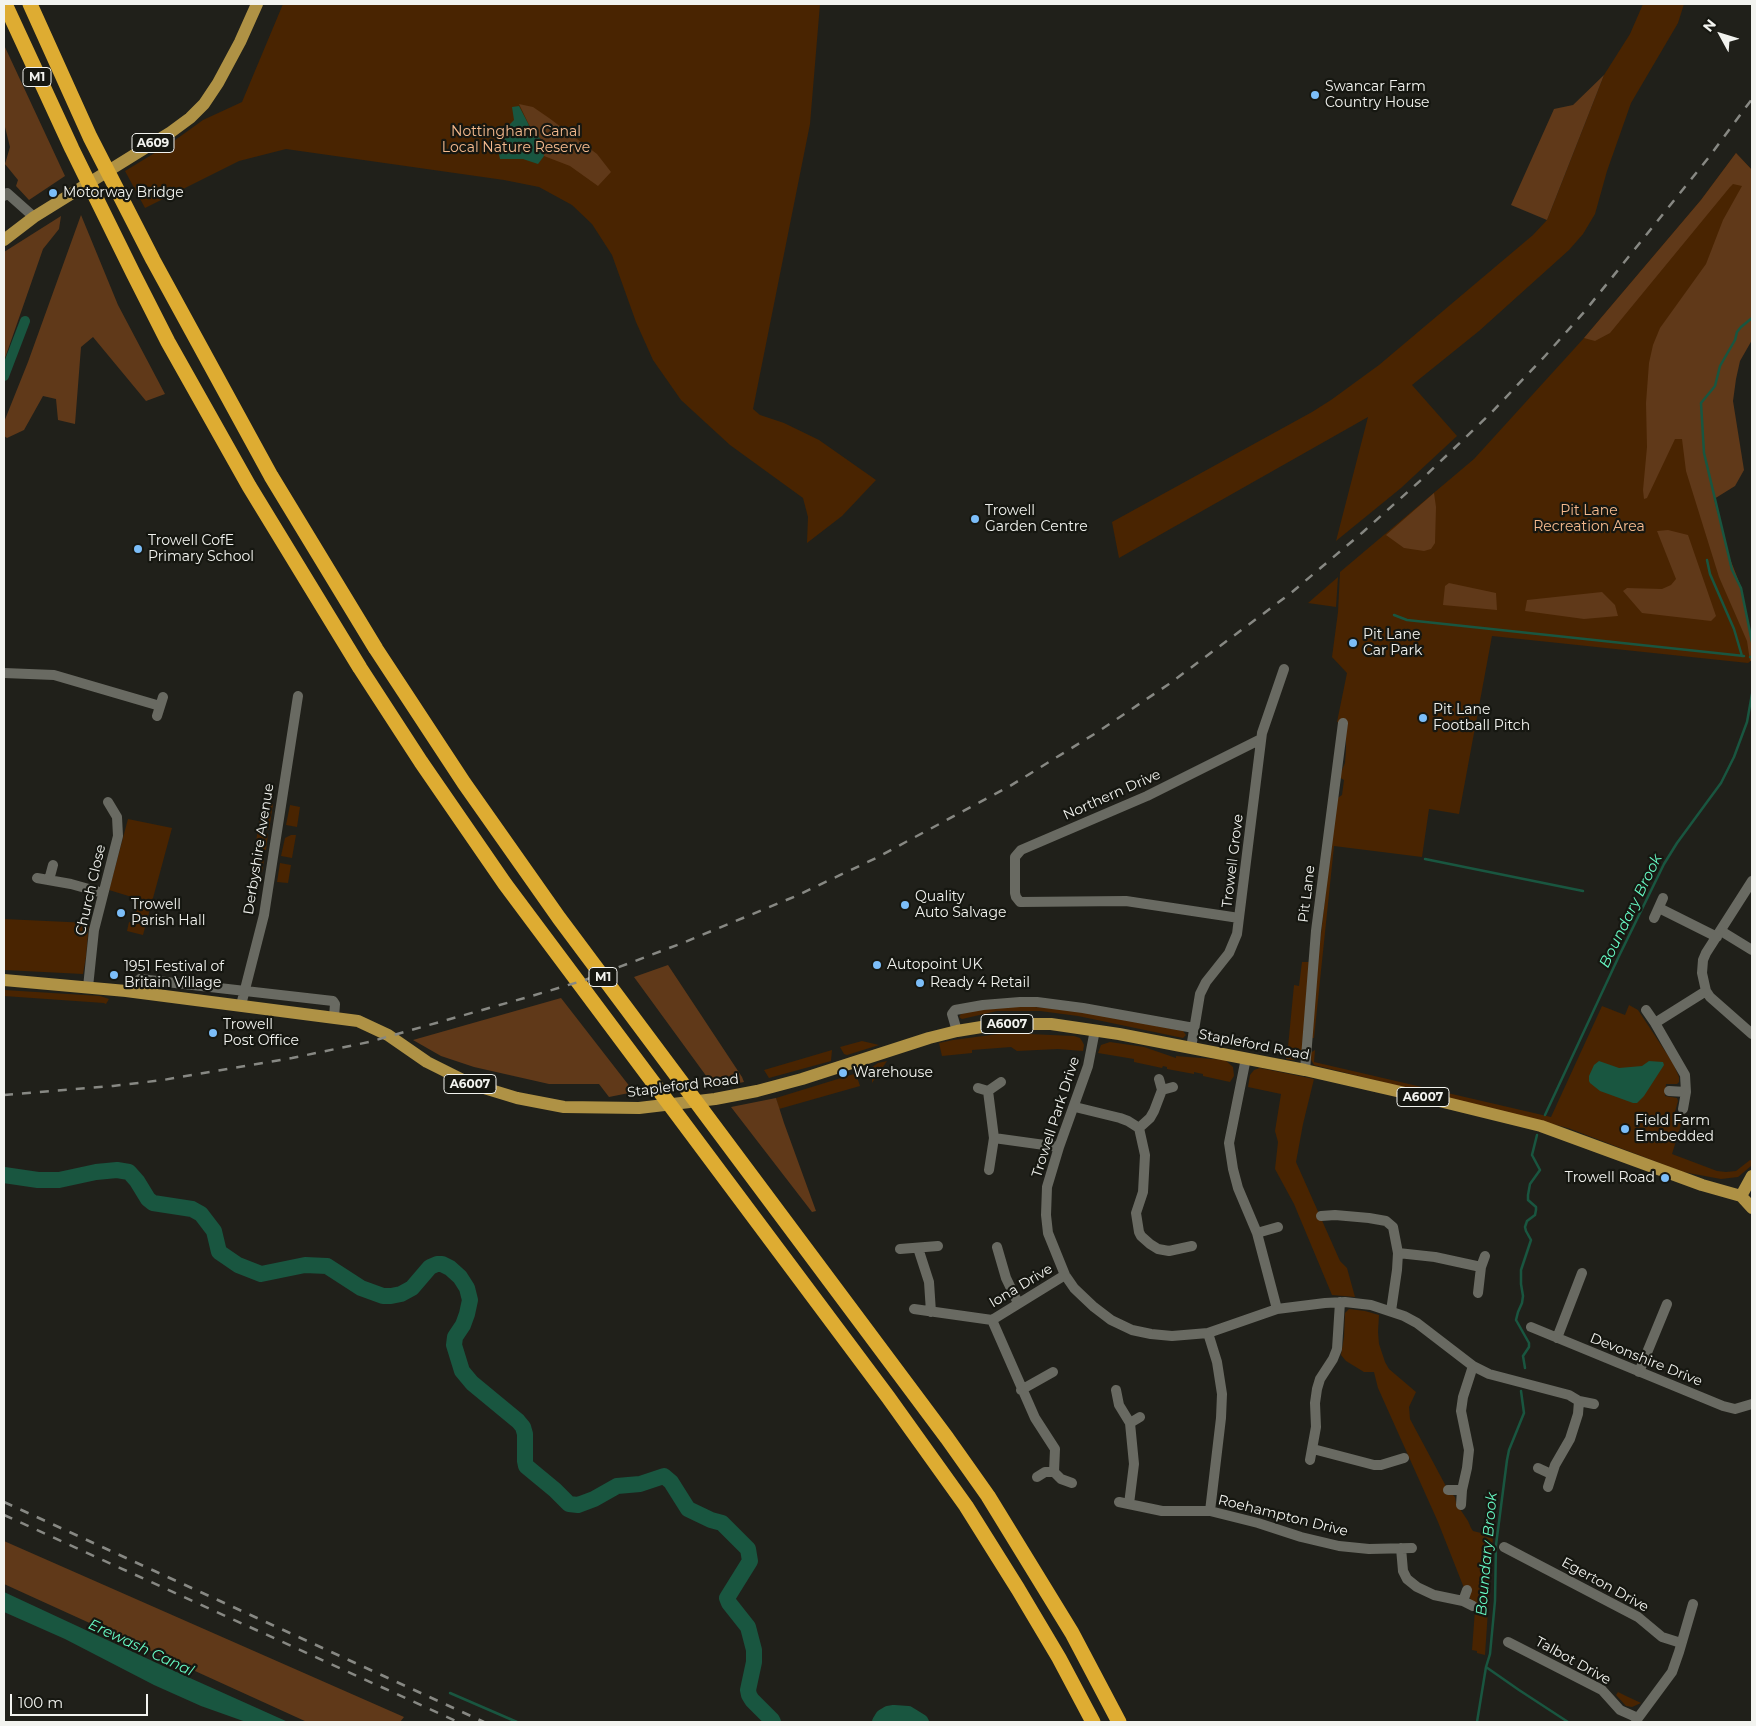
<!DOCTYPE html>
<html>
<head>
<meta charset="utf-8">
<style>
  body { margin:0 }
  #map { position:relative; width:1756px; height:1726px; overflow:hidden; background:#20201a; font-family:Montserrat,sans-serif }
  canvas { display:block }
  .frame { position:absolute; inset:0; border:5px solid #f2f3ef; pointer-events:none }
  .north { position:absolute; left:1696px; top:10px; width:50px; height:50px; -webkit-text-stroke:4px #161711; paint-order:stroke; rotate:309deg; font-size:14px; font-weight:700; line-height:20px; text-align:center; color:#f2f3ef }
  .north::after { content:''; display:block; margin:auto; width:18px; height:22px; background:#f2f3ef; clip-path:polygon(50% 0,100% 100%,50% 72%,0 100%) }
  .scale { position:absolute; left:10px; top:1694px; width:138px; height:22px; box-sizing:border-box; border:2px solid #f2f3ef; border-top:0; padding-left:6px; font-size:15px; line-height:18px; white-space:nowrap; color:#f2f3ef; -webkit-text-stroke:4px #161711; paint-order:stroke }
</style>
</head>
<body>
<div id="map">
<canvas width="1756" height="1726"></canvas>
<div class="frame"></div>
<div class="north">N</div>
<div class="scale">100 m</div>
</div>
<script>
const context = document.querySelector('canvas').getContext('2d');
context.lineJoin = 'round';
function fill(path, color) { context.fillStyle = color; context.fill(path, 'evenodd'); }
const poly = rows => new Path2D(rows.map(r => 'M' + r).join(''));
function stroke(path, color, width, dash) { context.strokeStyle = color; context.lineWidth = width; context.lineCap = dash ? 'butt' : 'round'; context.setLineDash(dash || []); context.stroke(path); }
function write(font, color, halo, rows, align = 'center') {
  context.font = font + ' Montserrat,sans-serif'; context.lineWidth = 4.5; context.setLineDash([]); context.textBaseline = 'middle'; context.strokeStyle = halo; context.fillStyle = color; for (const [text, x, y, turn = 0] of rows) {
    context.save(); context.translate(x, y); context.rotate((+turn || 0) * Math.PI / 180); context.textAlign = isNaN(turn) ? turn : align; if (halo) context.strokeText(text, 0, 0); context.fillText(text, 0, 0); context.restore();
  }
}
const green = poly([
  [283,4,820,4,810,124,753,409,760,415,784,423,819,440,876,480,842,516,807,543,808,517,803,498,730,445,681,400,653,360,636,322,612,255,592,224,572,205,539,187,504,180,286,149,239,161,145,208,125,171,171,143,203,120,242,102],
  [1643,4,1684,4,1678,23,1631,103,1607,171,1595,214,1583,234,1569,250,1479,331,1412,385,1457,436,1401,488,1336,541,1368,417,1119,558,1112,522,1312,412,1331,400,1379,365,1533,235,1547,220,1604,75,1630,34],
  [1736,153,1752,170,1703,453,1730,559,1741,587,1752,643,1752,660,1748,663,1492,636,1459,814,1429,809,1422,857,1334,846,1314,1038,1311,1038,1313,1006,1336,799,1342,795,1344,780,1339,777,1345,763,1346,750,1346,724,1337,722,1347,673,1332,657,1338,612,1340,572,1474,459,1584,338,1701,200],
  [1338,577,1336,607,1308,603],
  [262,803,273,804,269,830,264,827,259,826],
  [290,805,300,807,297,827,286,825],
  [128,819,172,828,143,935,127,931,129,922,132,923,137,907,133,905,135,898,109,890],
  [258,829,268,834,266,850,255,848],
  [291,835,296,835,292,858,281,856,285,838],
  [254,858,264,860,262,872,251,876],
  [280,863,291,865,288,883,277,882],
  [4,919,89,923,86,957,83,974,4,970],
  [1302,962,1309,962,1302,1052,1298,1058,1294,1060,1286,1059,1287,1051,1292,1052,1293,1048,1288,1047,1294,985,1299,986],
  [4,990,100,996,109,999,106,1004,104,1003,4,996],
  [1629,1005,1638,1010,1673,1063,1679,1077,1679,1082,1677,1084,1666,1084,1665,1096,1677,1098,1678,1101,1675,1112,1684,1115,1672,1154,1717,1171,1726,1172,1736,1171,1750,1160,1752,1161,1751,1166,1738,1177,1721,1179,1683,1172,1568,1128,1314,1065,1310,1058,1310,1053,1315,1050,1314,1062,1551,1117,1602,1006,1625,1015],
  [1022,1006,1073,1010,1183,1031,1186,1035,1183,1038,1078,1016,1040,1011,997,1011,962,1019,959,1017,961,1014,976,1010],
  [1006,1033,1074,1036,1080,1038,1082,1041,1084,1045,1083,1051,1058,1049,1017,1051,1011,1047,972,1050,972,1053,942,1056,939,1043,953,1040],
  [862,1041,879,1045,847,1055,844,1054,840,1047],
  [1110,1042,1144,1047,1176,1058,1176,1056,1225,1060,1233,1067,1234,1076,1230,1082,1203,1076,1203,1074,1194,1072,1194,1074,1167,1069,1167,1067,1163,1066,1162,1068,1134,1062,1134,1059,1098,1053,1101,1045],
  [832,1050,831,1061,769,1078,764,1070],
  [887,1061,872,1083,872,1067,878,1063],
  [1260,1068,1314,1079,1303,1124,1296,1162,1340,1261,1347,1268,1355,1297,1332,1295,1294,1204,1275,1169,1278,1142,1275,1131,1281,1094,1248,1087,1250,1075,1254,1070],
  [854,1074,857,1077,860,1086,779,1109,776,1098],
  [1349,1309,1365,1311,1379,1315,1378,1332,1379,1344,1385,1362,1389,1369,1416,1392,1409,1407,1410,1419,1448,1490,1455,1497,1456,1503,1468,1521,1471,1528,1473,1531,1493,1536,1485,1655,1477,1653,1477,1651,1472,1650,1475,1610,1470,1598,1470,1590,1464,1588,1438,1522,1378,1388,1374,1372,1364,1372,1346,1361,1341,1355,1344,1337,1345,1313],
  [1618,1692,1624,1695,1641,1703,1632,1707,1626,1706,1616,1695]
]);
const forest = poly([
  [4,45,65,176,29,200,16,186,18,180,5,164,10,147,4,123],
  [1604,75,1547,220,1511,205,1554,109,1573,105],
  [519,104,533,107,549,118,597,154,611,172,598,186,570,166,544,156,542,140,532,131],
  [1736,153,1752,170,1752,340,1740,361,1736,379,1733,401,1744,470,1735,486,1714,499,1730,559,1741,587,1752,643,1752,660,1750,661,1747,641,1719,577,1686,471,1682,439,1675,439,1647,498,1644,499,1643,490,1647,447,1646,403,1649,363,1653,345,1660,328,1706,264,1723,220,1742,186,1733,184,1730,187,1610,333,1595,341,1584,338,1701,200],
  [81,215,118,305,165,394,146,401,93,337,81,347,75,424,58,420,56,399,43,396,24,430,7,438,4,436,4,422,28,362],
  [61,216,59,229,43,249,4,361,4,252],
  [1434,493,1436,507,1435,543,1431,549,1424,551,1404,548,1386,535],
  [1668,530,1688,535,1716,616,1711,621,1642,613,1623,591,1627,588,1662,589,1671,585,1676,579,1657,531],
  [1449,583,1496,593,1497,610,1443,605,1445,586],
  [1602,592,1615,605,1618,616,1584,619,1525,611,1527,600],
  [668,965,742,1077,744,1082,715,1088,634,977],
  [561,998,634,1092,609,1097,599,1084,549,1084,474,1067,441,1056,413,1040],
  [776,1098,784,1123,816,1211,812,1212,731,1107],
  [4,1541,404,1717,400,1722,307,1722,4,1584]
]);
const water = poly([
  [519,106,532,131,542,140,544,156,538,164,523,159,500,159,498,150,509,125,514,120,512,107],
  [1599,1061,1619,1068,1642,1066,1649,1061,1663,1062,1664,1065,1644,1096,1637,1103,1633,1103,1600,1091,1590,1083,1589,1081,1589,1076,1594,1065],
  [4,1592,161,1665,288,1722,246,1722,201,1706,154,1685,65,1639,4,1612]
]);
const stream = poly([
  [1752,318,1741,327,1737,332,1735,340,1720,366,1715,386,1701,403,1704,453,1732,570,1741,588,1752,642],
  [1707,560,1710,574,1734,629,1742,656],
  [1394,615,1407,620,1744,656],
  [1750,657,1752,657],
  [1425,859,1583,891],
  [1545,1115,1619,956,1664,864,1677,843,1721,783,1734,757,1747,722,1752,694],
  [1525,1368,1523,1356,1529,1347,1529,1343,1516,1320,1518,1312,1522,1303,1523,1296,1521,1284,1521,1270,1531,1240,1526,1231,1525,1227,1527,1221,1535,1215,1536,1210,1536,1207,1528,1200,1528,1195,1530,1184,1540,1170,1532,1155,1537,1135],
  [1486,1667,1519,1690,1568,1722],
  [450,1693,517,1722],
  [1477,1722,1486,1667,1490,1654,1495,1601,1496,1545,1507,1460,1509,1450,1524,1413,1521,1391]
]);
const canal = poly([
  [4,376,25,321]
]);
const river = poly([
  [4,1175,38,1180,59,1180,96,1172,117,1170,129,1172,137,1181,148,1199,153,1203,192,1209,201,1214,214,1231,219,1252,238,1265,261,1274,305,1265,327,1266,361,1288,383,1296,391,1296,401,1294,412,1288,430,1267,437,1264,442,1264,450,1268,460,1277,467,1288,470,1300,467,1314,463,1325,455,1337,454,1345,462,1371,472,1383,518,1421,523,1427,525,1434,525,1461,526,1466,532,1471,555,1490,569,1504,578,1505,594,1499,617,1486,640,1484,664,1476,671,1482,688,1509,711,1520,722,1523,748,1549,750,1561,727,1598,729,1603,748,1627,754,1650,754,1662,748,1690,749,1695,752,1700,772,1720,773,1722],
  [880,1722,883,1717,888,1714,894,1713,908,1714,921,1722]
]);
const minor = poly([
  [4,196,7,193,34,217],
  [4,673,54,675,160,706],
  [157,716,163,697],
  [37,878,71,884,103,893],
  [49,880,53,865],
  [1752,881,1706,953,1703,960,1702,973,1706,991,1710,997,1752,1034],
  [1659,908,1717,937],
  [1239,918,1126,901,1020,902,1016,897,1015,893,1015,857,1021,850,1147,796,1261,739],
  [1654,918,1663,898],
  [1721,931,1752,950],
  [88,987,94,930,118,836,117,817,108,802],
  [135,993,138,981,140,979,333,1001,335,1004,334,1017],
  [241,1005,264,915,298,696],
  [1646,1010,1655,1023],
  [1095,1030,1088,1066,1059,1147,1047,1187,1046,1215,1048,1233,1065,1275,1074,1288,1094,1307,1111,1320,1132,1330,1151,1334,1172,1336,1208,1333,1277,1309,1325,1303,1345,1302,1371,1305,1404,1316,1417,1323,1473,1366,1489,1374,1569,1395,1579,1401,1578,1414,1570,1439,1555,1465,1548,1487],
  [957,1031,952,1014,955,1010,983,1005,1020,1002,1037,1002,1083,1008,1194,1028],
  [1191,1048,1200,994,1206,982,1229,953,1237,934,1262,733,1284,669],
  [1246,1058,1229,1143,1233,1169,1238,1188,1257,1233,1277,1309],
  [1305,1070,1316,931,1343,723],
  [978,1088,988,1091,1001,1082],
  [1162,1090,1173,1087],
  [988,1091,994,1138,989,1170],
  [1669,1091,1686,1092],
  [1075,1107,1120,1118,1128,1121,1139,1128,1145,1155,1143,1192,1136,1213,1139,1232,1141,1236,1150,1244,1158,1249,1169,1251,1192,1246],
  [1683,1109,1686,1092,1685,1075,1655,1023,1706,991],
  [1139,1128,1150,1118,1154,1111,1162,1090,1159,1079],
  [994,1138,1059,1147],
  [1321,1216,1335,1215,1369,1218,1386,1221,1393,1227,1398,1253,1397,1270,1391,1311],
  [1257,1233,1278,1227],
  [997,1247,1006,1278,1018,1303],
  [918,1248,929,1282,931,1312],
  [900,1249,938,1246],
  [1398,1253,1435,1257,1481,1267],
  [1478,1293,1481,1267,1485,1256],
  [914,1309,992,1320,1065,1275],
  [992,1320,1035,1418,1055,1449,1054,1472,1061,1479,1072,1483],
  [1531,1327,1723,1406,1735,1409,1752,1404],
  [1208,1333,1217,1362,1222,1394,1221,1418,1210,1511],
  [1557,1338,1582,1273],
  [1639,1372,1667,1304],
  [1021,1390,1053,1372],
  [1116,1390,1119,1405,1130,1423,1134,1464,1129,1504],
  [1579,1401,1594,1404],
  [1130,1423,1140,1417],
  [1313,1449,1374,1465,1381,1465,1404,1458],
  [1310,1460,1316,1427,1315,1403,1317,1389,1320,1379,1333,1359,1337,1349,1340,1302],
  [1538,1468,1551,1474],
  [1037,1477,1045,1472,1054,1472],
  [1448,1490,1462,1490,1467,1468,1469,1450,1461,1411,1463,1397,1473,1366],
  [1119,1502,1162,1511,1210,1511,1258,1523,1301,1537,1339,1546,1369,1549,1412,1548],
  [1461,1505,1462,1490],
  [1504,1547,1638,1617,1662,1637,1681,1643],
  [1401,1548,1403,1571,1407,1579,1417,1587,1434,1595,1463,1601,1473,1606],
  [1463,1601,1467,1590],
  [1508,1642,1602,1690,1620,1710,1638,1718],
  [1636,1722,1638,1718,1672,1672,1679,1652,1693,1604]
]);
const major = poly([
  [4,240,34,217,171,132,190,118,204,104,218,83,240,42,257,4],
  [4,980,126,991,358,1021,388,1035,427,1062,471,1084,517,1098,564,1107,639,1108,715,1099,757,1091,802,1079,929,1038,957,1031,1000,1024,1051,1024,1119,1034,1305,1070,1427,1098,1541,1126,1702,1185,1741,1196,1752,1208],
  [1741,1196,1752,1176]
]);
const highway = poly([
  [5,4,72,149,133,273,168,342,249,486,360,668,421,762,505,884,888,1397,966,1506,1018,1589,1059,1658,1093,1722],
  [30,4,90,137,153,260,271,476,376,649,464,783,559,918,947,1438,988,1496,1072,1633,1119,1722]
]);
const rail = poly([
  [4,1095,113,1086,163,1080,292,1058,369,1042,535,995,585,980,685,942,796,896,876,858,1010,786,1096,733,1169,684,1291,593,1363,532,1421,480,1491,413,1545,356,1585,311,1709,157,1752,99],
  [4,1502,484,1722],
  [4,1515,458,1722]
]);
const markers = [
  [1315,95,5,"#7cbef9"],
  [53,193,5,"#7cbef9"],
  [975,519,5,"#7cbef9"],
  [138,549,5,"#7cbef9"],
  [1353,643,5,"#7cbef9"],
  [1423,718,5,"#7cbef9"],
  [905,905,5,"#7cbef9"],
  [121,913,5,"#7cbef9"],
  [877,965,5,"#7cbef9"],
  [114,975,5,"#7cbef9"],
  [920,983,5,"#7cbef9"],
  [213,1033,5,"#7cbef9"],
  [843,1073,5,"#7cbef9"],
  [1625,1129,5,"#7cbef9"],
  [1665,1178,5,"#7cbef9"]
];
const shields = [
  [37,77,28],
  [153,143,42],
  [603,977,28],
  [1007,1024,52],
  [470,1084,52],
  [1423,1097,52]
];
const shieldNames = [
  ["M1",37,77],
  ["A609",153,143],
  ["M1",603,977],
  ["A6007",1007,1024],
  ["A6007",470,1084],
  ["A6007",1423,1097]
];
const poiNames = [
  ["Swancar Farm",1325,87],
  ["Country House",1325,103],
  ["Motorway Bridge",63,193],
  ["Trowell",985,511],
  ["Garden Centre",985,527],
  ["Trowell CofE",148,541],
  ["Primary School",148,557],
  ["Pit Lane",1363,635],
  ["Car Park",1363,651],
  ["Pit Lane",1433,710],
  ["Football Pitch",1433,726],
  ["Quality",915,897],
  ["Auto Salvage",915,913],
  ["Trowell",131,905],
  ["Parish Hall",131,921],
  ["Autopoint UK",887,965],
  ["1951 Festival of",124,967],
  ["Britain Village",124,983],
  ["Ready 4 Retail",930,983],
  ["Trowell",223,1025],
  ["Post Office",223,1041],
  ["Warehouse",853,1073],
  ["Field Farm",1635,1121],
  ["Embedded",1635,1137],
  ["Trowell Road",1655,1178,"right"]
];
const parkNames = [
  ["Nottingham Canal",516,132],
  ["Local Nature Reserve",516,148],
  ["Pit Lane",1589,511],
  ["Recreation Area",1589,527]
];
const streetNames = [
  ["Northern Drive",1112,795,-24],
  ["Derbyshire Avenue",259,849,-81],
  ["Trowell Grove",1233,861,-83],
  ["Church Close",91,890,-77],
  ["Pit Lane",1307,894,-83],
  ["Stapleford Road",1254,1045,11],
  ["Stapleford Road",683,1086,-7],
  ["Trowell Park Drive",1056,1117,-72],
  ["Iona Drive",1021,1286,-31],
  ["Devonshire Drive",1646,1360,22],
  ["Roehampton Drive",1283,1516,14],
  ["Egerton Drive",1605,1585,29],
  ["Talbot Drive",1573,1661,29]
];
const waterNames = [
  ["Boundary Brook",1631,911,-64],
  ["Boundary Brook",1487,1554,-85],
  ["Erewash Canal",141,1648,25]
];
fill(green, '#492401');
fill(forest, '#603919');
fill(water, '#195640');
stroke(stream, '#195640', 2.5);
stroke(canal, '#195640', 10);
stroke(river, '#195640', 16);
stroke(minor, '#696a62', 10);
stroke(major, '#af9245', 12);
stroke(highway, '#deac32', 15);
stroke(rail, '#878883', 2.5, [9, 9]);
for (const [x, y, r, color] of markers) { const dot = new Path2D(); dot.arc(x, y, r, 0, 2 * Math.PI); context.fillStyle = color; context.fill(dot); stroke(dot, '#161711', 2); }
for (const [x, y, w] of shields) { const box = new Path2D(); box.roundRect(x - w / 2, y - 9.5, w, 19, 4); context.fillStyle = '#161711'; context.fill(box); stroke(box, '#f2f3ef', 1); }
write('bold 12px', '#f2f3ef', null, shieldNames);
write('14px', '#f2f3ef', '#161711', poiNames, 'left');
write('14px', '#f6bb8f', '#161711', parkNames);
write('14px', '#f2f3ef', '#161711', streetNames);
write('italic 15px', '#66fac4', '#161711', waterNames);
</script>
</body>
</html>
